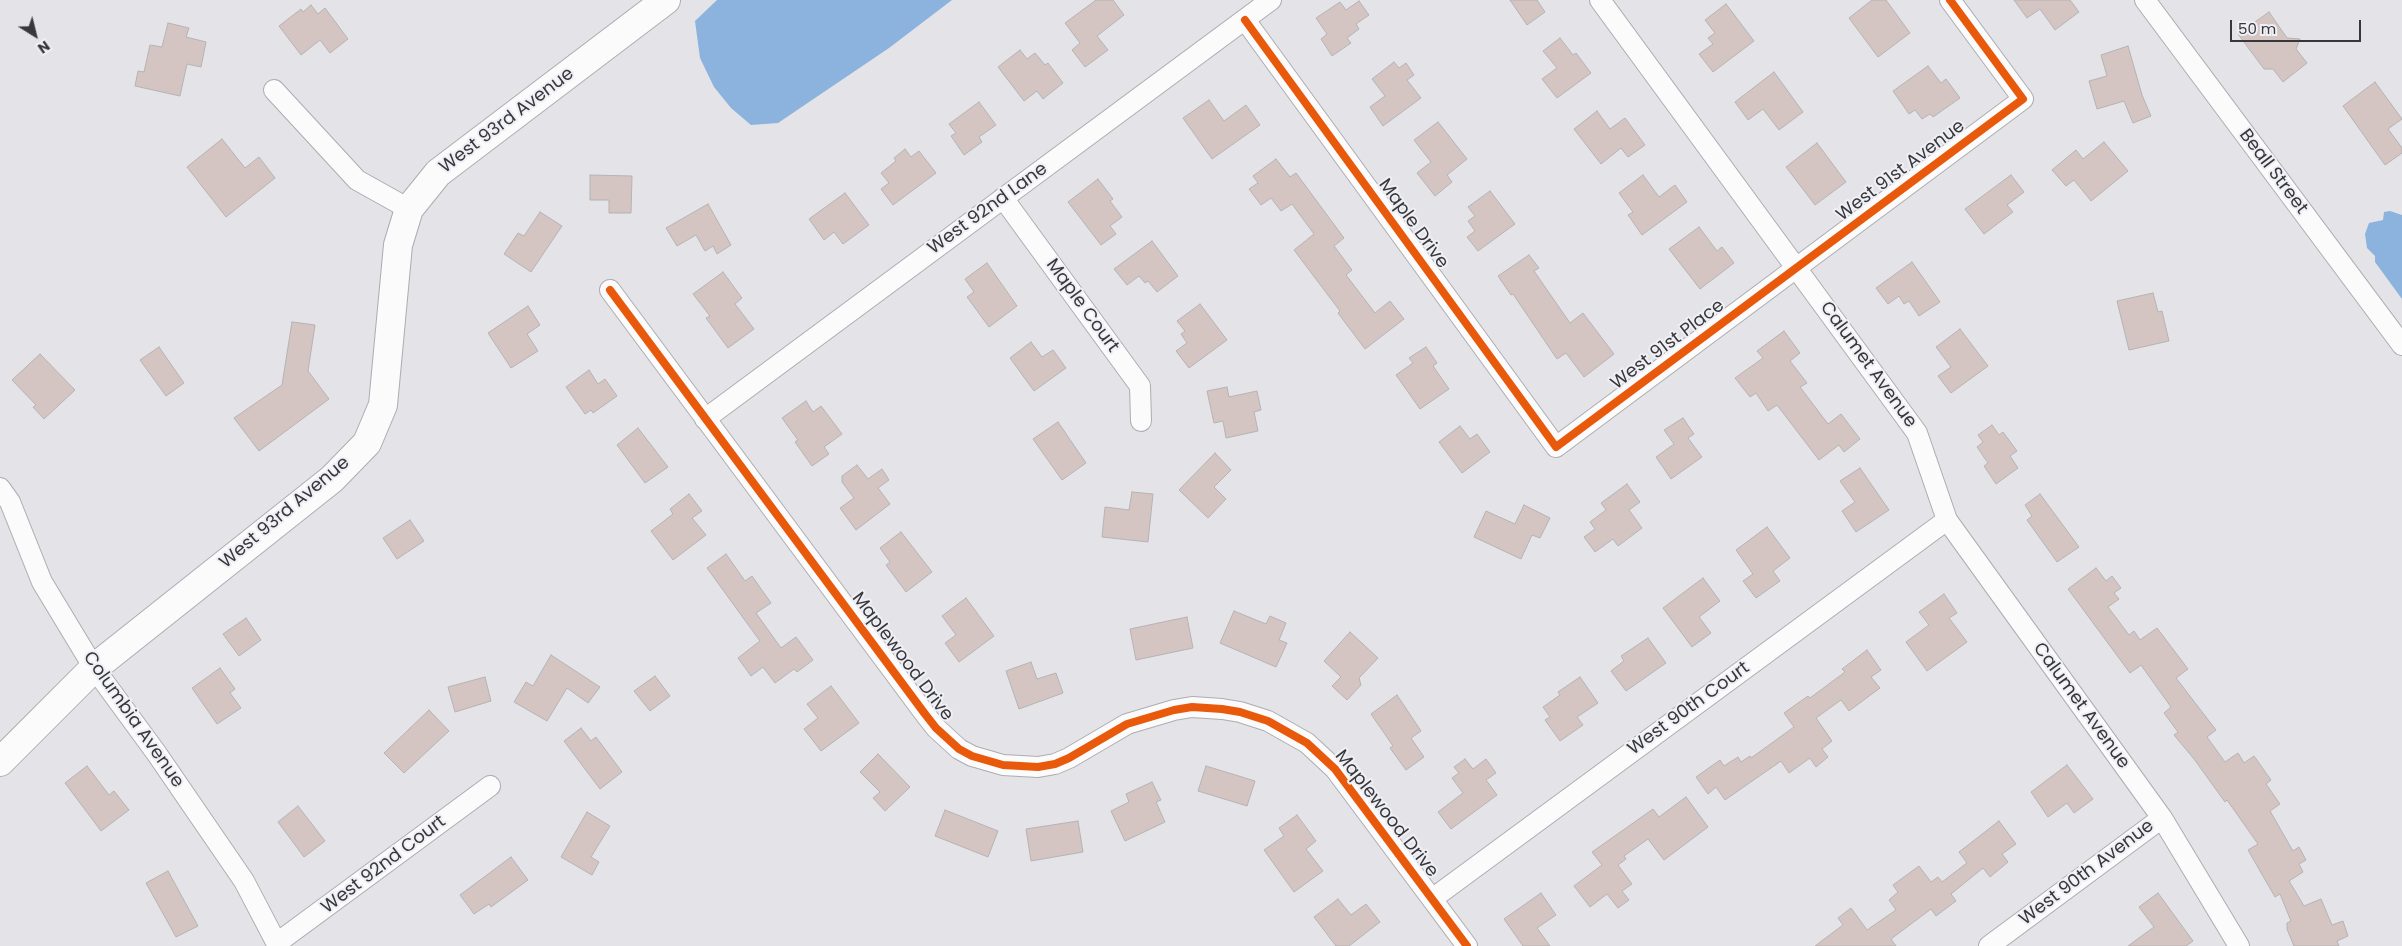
<!DOCTYPE html>
<html>
<head>
<meta charset="utf-8">
<style>
  body { margin:0 }
  #map { position:relative; width:2402px; height:946px; overflow:hidden; background:#e3e3e8; font-family:Poppins,sans-serif }
  canvas { display:block }
  .north { position:absolute; left:10px; top:10px; width:50px; height:50px; -webkit-text-stroke:4px #efeff6; paint-order:stroke; rotate:144deg; font-size:14px; font-weight:700; line-height:20px; text-align:center; color:#38383b }
  .north::after { content:''; display:block; margin:auto; width:18px; height:22px; background:#38383b; clip-path:polygon(50% 0,100% 100%,50% 72%,0 100%) }
  .scale { position:absolute; left:2230px; top:20px; width:131px; height:22px; box-sizing:border-box; border:2px solid #38383b; border-top:0; padding-left:6px; font-size:15px; line-height:18px; white-space:nowrap; color:#38383b; -webkit-text-stroke:4px #efeff6; paint-order:stroke }
</style>
</head>
<body>
<div id="map">
<canvas width="2402" height="946"></canvas>
<div class="north">N</div>
<div class="scale">50 m</div>
</div>
<script>
const context = document.querySelector('canvas').getContext('2d');
context.lineJoin = 'round';
function fill(path, color) { context.fillStyle = color; context.fill(path, 'evenodd'); }
const poly = rows => new Path2D(rows.map(r => 'M' + r).join(''));
function stroke(path, color, width, dash) { context.strokeStyle = color; context.lineWidth = width; context.lineCap = dash ? 'butt' : 'round'; context.setLineDash(dash || []); context.stroke(path); }
function write(font, color, halo, rows, align = 'center') {
  context.font = font + ' Poppins,sans-serif'; context.lineWidth = 4; context.setLineDash([]); context.textBaseline = 'middle'; context.strokeStyle = halo; context.fillStyle = color; for (const [text, x, y, turn = 0] of rows) {
    context.save(); context.translate(x, y); context.rotate((+turn || 0) * Math.PI / 180); context.textAlign = isNaN(turn) ? turn : align; if (halo) context.strokeText(text, 0, 0); context.fillText(text, 0, 0); context.restore();
  }
}
const water = poly([
  [717,0,952,0,889,48,778,123,751,125,731,108,714,87,700,58,695,21],
  [2390,211,2402,215,2402,299,2375,262,2375,256,2367,248,2365,234,2369,223,2383,220,2384,212]
]);
const building = poly([
  [1096,0,1113,0,1124,15,1097,36,1108,50,1085,67,1072,50,1080,43,1065,23,1096,0],
  [1510,0,1537,0,1545,12,1527,25,1510,0],
  [1872,0,1886,0,1910,33,1878,57,1849,18,1872,0],
  [2014,0,2070,0,2079,12,2055,30,2040,9,2027,18,2014,0],
  [1359,1,1369,15,1356,24,1359,29,1347,38,1351,43,1332,56,1321,39,1327,34,1316,18,1340,2,1346,10,1359,1],
  [1726,4,1754,41,1713,72,1699,54,1713,44,1708,38,1715,33,1705,20,1726,4],
  [311,5,318,14,325,8,348,39,330,53,320,40,301,55,279,26,301,9,303,12,311,5],
  [2269,12,2287,38,2300,39,2296,49,2307,63,2283,82,2273,69,2264,69,2238,34,2269,12],
  [168,23,189,28,186,37,206,42,201,67,187,64,180,96,135,86,138,71,144,72,150,45,162,47,168,23],
  [1560,38,1573,55,1576,53,1591,73,1557,98,1542,79,1557,68,1543,51,1560,38],
  [2128,46,2142,95,2151,116,2133,123,2124,101,2097,109,2089,81,2107,76,2101,55,2128,46],
  [1020,50,1027,59,1035,53,1045,65,1048,63,1063,83,1043,99,1037,91,1024,101,998,67,1020,50],
  [1394,62,1399,68,1406,63,1414,75,1407,80,1421,98,1383,126,1370,107,1385,96,1372,79,1394,62],
  [1928,66,1941,83,1946,79,1960,98,1933,117,1930,114,1922,119,1915,110,1909,114,1893,91,1928,66],
  [1774,72,1803,112,1779,130,1763,109,1748,120,1735,102,1774,72],
  [2375,82,2402,119,2388,129,2402,148,2402,153,2385,165,2343,106,2375,82],
  [1209,100,1224,121,1246,105,1260,125,1212,159,1183,118,1209,100],
  [979,102,996,125,979,137,982,142,964,155,951,136,956,133,949,124,979,102],
  [1597,111,1610,129,1625,118,1645,145,1628,157,1621,148,1601,164,1574,129,1597,111],
  [1438,122,1467,159,1447,175,1452,182,1435,196,1417,173,1431,162,1414,140,1438,122],
  [222,139,245,168,259,157,275,178,226,217,187,167,222,139],
  [2104,142,2128,171,2091,201,2074,180,2066,186,2052,170,2076,150,2083,159,2104,142],
  [1817,143,1846,182,1815,205,1786,167,1817,143],
  [905,149,911,157,919,151,936,173,893,205,881,189,889,183,881,173,896,161,894,158,905,149],
  [1276,159,1290,177,1296,173,1344,238,1334,246,1352,270,1346,275,1375,313,1390,301,1404,319,1365,349,1338,313,1340,311,1294,250,1314,234,1292,204,1281,211,1271,198,1261,205,1249,189,1258,183,1253,176,1276,159],
  [590,175,632,176,631,213,609,213,609,200,590,200,590,175],
  [1643,175,1659,197,1675,185,1687,202,1642,235,1628,215,1633,212,1619,193,1643,175],
  [2011,175,2024,192,2007,205,2013,212,1984,234,1965,209,2011,175],
  [1098,179,1113,199,1110,201,1122,217,1110,226,1116,234,1101,245,1068,202,1098,179],
  [1490,191,1515,224,1478,251,1467,237,1475,231,1468,221,1475,216,1468,207,1490,191],
  [845,193,869,225,843,244,834,232,824,240,809,219,845,193],
  [708,204,731,245,717,254,713,246,705,251,696,235,677,246,666,228,708,204],
  [540,212,562,226,531,272,504,254,518,233,524,236,540,212],
  [1699,227,1717,251,1722,247,1734,263,1700,289,1669,249,1699,227],
  [1152,241,1178,276,1157,292,1148,281,1145,283,1139,276,1127,285,1114,269,1152,241],
  [1529,255,1539,268,1534,271,1570,323,1583,313,1614,354,1584,377,1566,353,1557,359,1513,294,1511,295,1498,276,1529,255],
  [1912,262,1940,302,1919,316,1909,301,1904,304,1899,296,1888,304,1876,288,1912,262],
  [987,263,1017,306,989,327,967,297,974,292,965,279,987,263],
  [723,272,742,298,735,304,754,329,728,348,706,318,710,316,693,294,723,272],
  [2153,293,2158,312,2162,311,2169,341,2129,350,2117,301,2153,293],
  [1200,304,1227,340,1189,368,1176,351,1187,343,1181,334,1185,331,1177,321,1200,304],
  [528,306,540,325,527,334,538,351,511,368,488,333,528,306],
  [292,322,315,325,308,371,329,399,259,451,234,418,282,385,292,322],
  [1960,329,1988,366,1951,393,1938,376,1951,367,1936,347,1960,329],
  [1784,331,1800,353,1790,361,1807,383,1800,387,1828,424,1841,414,1860,439,1844,452,1839,445,1819,460,1777,405,1768,411,1756,393,1750,397,1735,378,1763,358,1757,351,1784,331],
  [1031,342,1042,357,1053,350,1066,368,1034,391,1010,358,1031,342],
  [159,347,184,383,166,396,140,360,159,347],
  [1426,347,1437,363,1433,366,1449,389,1420,409,1396,375,1413,363,1409,358,1426,347],
  [40,354,75,390,44,419,33,407,36,405,12,380,40,354],
  [589,370,598,384,605,379,617,396,593,413,591,410,585,414,566,387,589,370],
  [1227,387,1229,397,1257,391,1261,410,1254,412,1258,431,1226,438,1223,421,1214,423,1207,391,1227,387],
  [806,401,813,412,821,406,842,434,824,447,829,454,812,466,795,442,798,440,782,418,806,401],
  [1683,418,1694,434,1688,438,1702,457,1671,479,1656,457,1674,444,1664,430,1683,418],
  [1058,422,1086,463,1062,480,1033,439,1058,422],
  [1992,425,1999,435,2003,432,2017,451,2010,456,2018,468,1996,484,1984,466,1988,463,1977,447,1983,442,1978,435,1992,425],
  [1460,426,1470,439,1477,434,1490,452,1462,473,1439,442,1460,426],
  [638,428,668,467,645,483,617,445,638,428],
  [1215,453,1231,470,1214,487,1226,499,1208,518,1179,490,1215,453],
  [857,465,868,479,882,469,889,480,878,488,890,504,856,530,840,508,854,498,842,482,842,476,857,465],
  [1860,468,1889,510,1856,532,1842,511,1855,502,1840,481,1860,468],
  [1627,484,1640,502,1629,510,1642,528,1618,546,1613,539,1595,552,1584,537,1595,529,1590,522,1606,510,1601,503,1627,484],
  [1132,492,1153,494,1148,542,1102,537,1105,507,1129,510,1132,492],
  [689,494,702,511,692,518,706,535,673,560,651,531,673,514,670,509,689,494],
  [2040,494,2079,547,2057,562,2027,520,2032,516,2025,505,2040,494],
  [1524,505,1550,518,1540,538,1532,535,1521,559,1474,537,1486,511,1515,524,1524,505],
  [410,520,424,541,397,559,383,538,410,520],
  [1767,527,1790,558,1773,571,1780,581,1756,598,1743,581,1753,574,1736,550,1767,527],
  [901,532,932,572,906,592,886,565,890,562,880,548,901,532],
  [726,554,745,581,752,576,771,603,756,613,781,648,796,637,813,660,797,672,794,669,775,683,763,667,751,676,738,658,760,641,707,568,726,554],
  [2096,568,2106,581,2112,576,2121,588,2114,593,2119,599,2108,607,2129,635,2134,631,2140,640,2157,628,2188,669,2176,678,2216,730,2207,737,2225,762,2238,753,2244,763,2254,756,2271,780,2266,784,2280,804,2270,811,2293,851,2299,847,2306,860,2299,864,2303,872,2289,881,2304,906,2321,899,2332,925,2343,921,2348,936,2337,941,2339,946,2294,946,2287,929,2287,923,2291,921,2280,894,2275,897,2248,850,2258,844,2227,800,2225,802,2194,759,2174,735,2178,732,2164,713,2171,707,2141,665,2130,673,2068,589,2096,568],
  [1703,578,1720,601,1699,617,1711,633,1692,647,1663,608,1703,578],
  [1944,594,1957,613,1949,618,1967,642,1927,671,1906,642,1929,625,1919,612,1944,594],
  [966,598,994,636,959,662,945,643,956,635,942,616,966,598],
  [1234,611,1266,624,1270,616,1286,623,1279,640,1287,643,1276,667,1220,643,1234,611],
  [1187,617,1193,648,1136,660,1130,629,1187,617],
  [246,618,261,640,239,656,223,634,246,618],
  [1350,632,1378,658,1359,678,1361,685,1347,700,1332,686,1341,677,1324,661,1350,632],
  [1648,638,1666,663,1626,691,1611,671,1624,661,1621,656,1648,638],
  [1867,650,1881,670,1871,677,1880,688,1849,711,1841,700,1816,718,1832,741,1822,749,1828,757,1816,767,1810,758,1789,773,1781,761,1725,800,1716,787,1708,794,1696,777,1720,760,1724,766,1738,757,1741,762,1750,756,1751,758,1794,727,1784,713,1808,696,1810,698,1845,672,1842,669,1867,650],
  [551,655,600,687,588,703,567,688,547,721,514,702,526,682,533,686,551,655],
  [1031,662,1037,679,1056,673,1063,693,1019,709,1006,671,1031,662],
  [220,668,235,689,230,693,241,708,217,724,192,688,220,668],
  [655,676,670,696,650,711,634,691,655,676],
  [485,677,491,701,455,712,448,687,485,677],
  [1580,677,1598,703,1577,717,1583,725,1560,741,1545,720,1550,717,1543,707,1560,695,1558,692,1580,677],
  [831,686,859,723,821,751,804,729,818,718,807,704,831,686],
  [1397,695,1421,731,1411,738,1424,757,1406,770,1390,748,1393,746,1371,714,1397,695],
  [429,710,449,731,404,773,384,753,429,710],
  [581,728,591,741,596,737,622,772,600,789,564,741,581,728],
  [878,754,910,787,885,811,873,798,880,792,860,772,878,754],
  [1465,759,1473,769,1486,759,1496,773,1486,780,1497,795,1451,829,1438,812,1463,793,1452,778,1459,773,1454,767,1465,759],
  [2067,765,2093,799,2074,813,2067,803,2048,817,2031,792,2067,765],
  [87,766,109,795,114,791,129,810,101,831,65,783,87,766],
  [1206,766,1255,781,1247,806,1198,791,1206,766],
  [1152,782,1161,800,1156,802,1165,822,1125,841,1111,811,1129,802,1126,794,1152,782],
  [1686,797,1708,827,1664,860,1648,839,1624,856,1626,859,1618,865,1632,884,1622,891,1629,900,1618,908,1607,894,1590,907,1574,886,1602,865,1592,852,1653,809,1659,817,1686,797],
  [298,806,325,841,304,857,278,822,298,806],
  [945,810,998,831,988,857,935,836,945,810],
  [587,812,610,826,591,857,599,862,592,875,561,857,587,812],
  [1297,815,1316,841,1306,849,1323,871,1294,892,1264,850,1284,836,1279,828,1297,815],
  [1078,821,1083,852,1031,861,1026,829,1078,821],
  [1999,821,2016,844,2002,854,2008,862,1990,877,1983,868,1951,894,1956,901,1936,916,1931,909,1891,939,1896,946,1815,946,1843,925,1838,918,1851,908,1867,930,1896,910,1889,900,1898,892,1893,885,1919,866,1931,882,1938,877,1942,882,1967,863,1959,852,1999,821],
  [511,857,528,880,491,907,489,904,474,914,460,895,511,857],
  [168,871,198,926,176,937,146,883,168,871],
  [1541,893,1556,915,1537,928,1550,946,1523,946,1504,919,1541,893],
  [2158,893,2193,941,2186,946,2128,946,2154,927,2139,907,2158,893],
  [1338,899,1351,915,1366,904,1380,922,1349,946,1336,946,1314,917,1338,899]
]);
const street = poly([
  [1600,0,1917,433,1947,520,2162,818,2239,946],
  [2145,0,2402,345],
  [1245,20,1556,447,2023,99,1950,0],
  [274,90,357,180,409,209],
  [1003,198,1140,386,1141,421],
  [610,290,925,714,936,728,959,749,972,756,1003,765,1038,767,1055,764,1069,758,1127,724,1174,710,1192,707,1222,709,1240,712,1268,721,1307,743,1335,769,1467,946],
  [705,419,1271,0],
  [0,488,10,502,42,582,94,668,157,754,244,881,278,946],
  [1432,899,1947,520],
  [277,943,490,786],
  [1989,946,2162,818]
]);
const secondary = poly([
  [0,762,94,668,332,479,367,443,383,405,398,245,409,209,438,173,666,0]
]);
const cycleway = poly([
  [1245,20,1556,447,2023,99,1950,0],
  [610,290,925,714,936,728,959,749,972,756,1003,765,1038,767,1055,764,1069,758,1127,724,1174,710,1192,707,1222,709,1240,712,1268,721,1307,743,1335,769,1467,946]
]);
const streetNames = [
  ["West 93rd Avenue",507,121,-37],
  ["West 91st Avenue",1901,171,-37],
  ["Beall Street",2273,172,53],
  ["West 92nd Lane",988,209,-36],
  ["Maple Drive",1413,224,54],
  ["Maple Court",1082,306,54],
  ["West 91st Place",1668,345,-37],
  ["Calumet Avenue",1868,365,54],
  ["West 93rd Avenue",285,513,-40],
  ["Maplewood Drive",902,657,53],
  ["Calumet Avenue",2081,706,54],
  ["West 90th Court",1689,709,-36],
  ["Columbia Avenue",133,720,55],
  ["Maplewood Drive",1386,814,52],
  ["West 92nd Court",384,865,-37],
  ["West 90th Avenue",2087,873,-37]
];
fill(water, '#8bb3dd');
fill(building, '#d4c5c2');
stroke(building, '#b4b3b4', 1);
stroke(street, '#adadb1', 22);
stroke(secondary, '#adadb1', 30);
stroke(street, '#fbfbfc', 20);
stroke(secondary, '#fbfbfc', 28);
stroke(cycleway, '#e8590c', 8);
write('18px', '#38383b', '#efeff6', streetNames);
</script>
</body>
</html>
